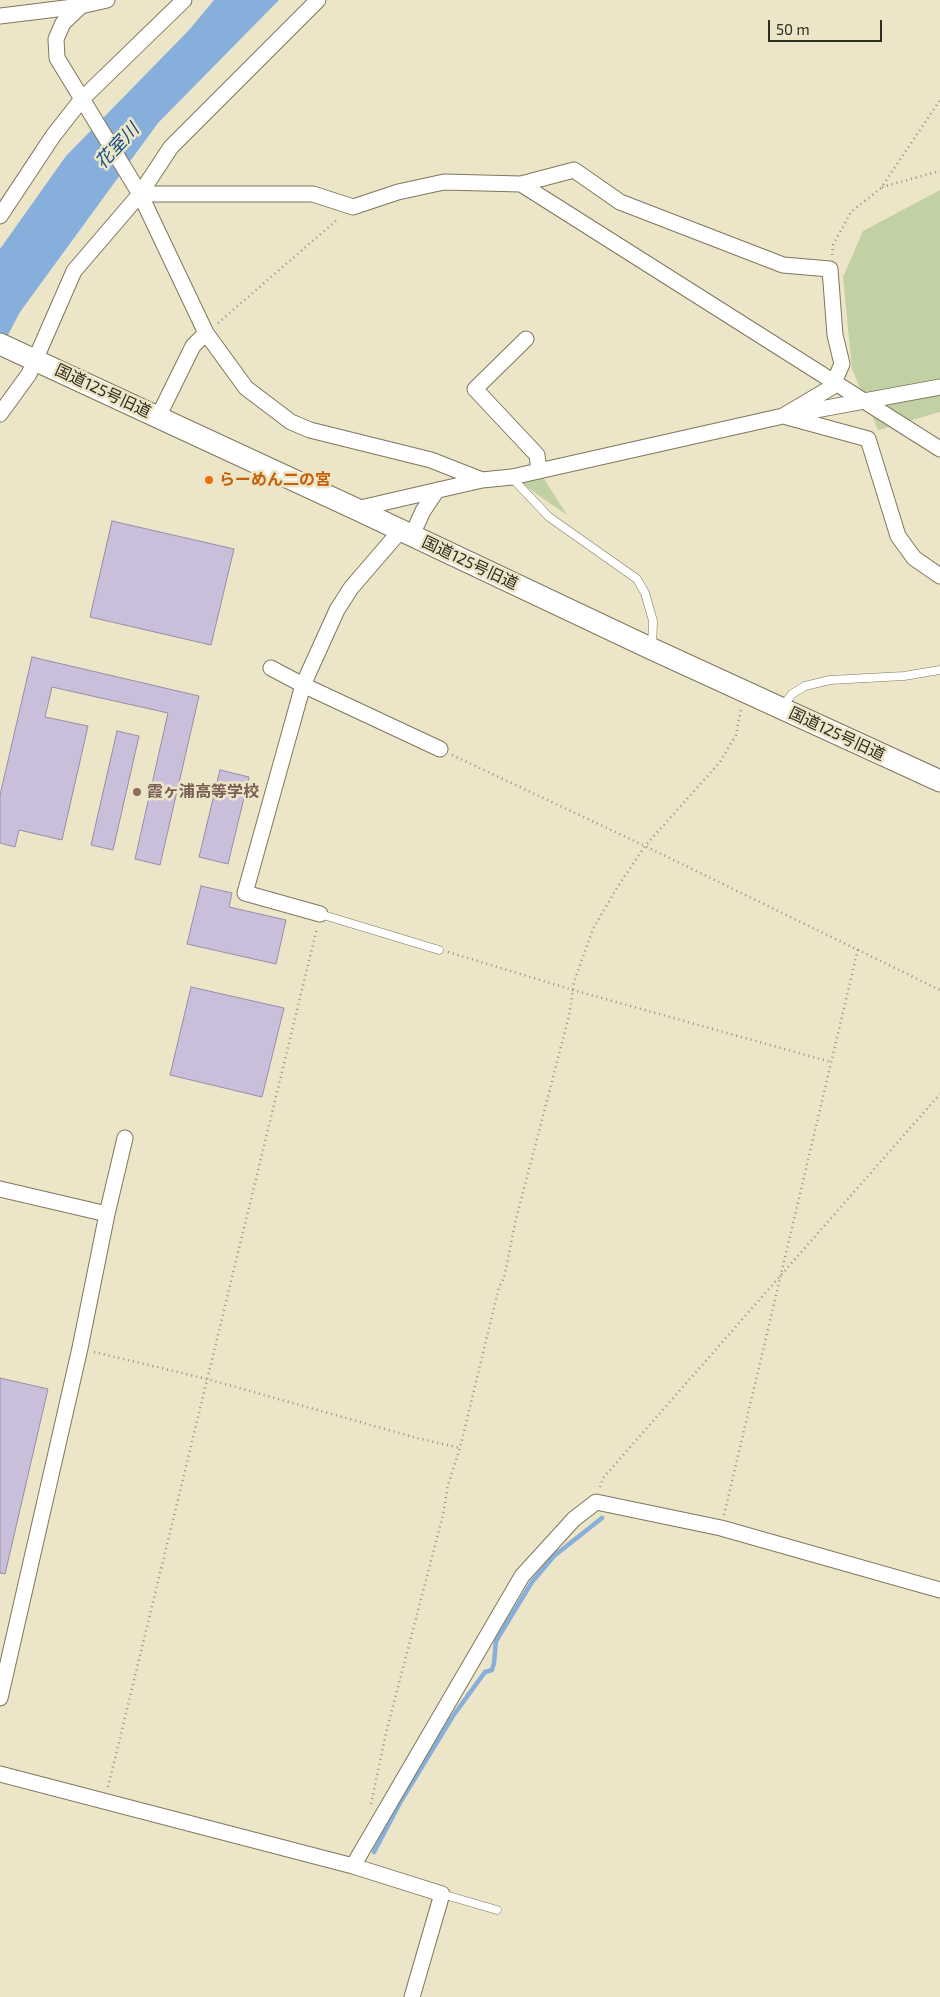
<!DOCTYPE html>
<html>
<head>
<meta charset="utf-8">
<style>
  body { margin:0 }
  #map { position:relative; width:940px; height:1997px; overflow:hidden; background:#ede5c7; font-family:"Exo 2",sans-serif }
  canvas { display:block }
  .scale { position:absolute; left:768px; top:20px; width:114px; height:22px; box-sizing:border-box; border:2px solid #2f2c21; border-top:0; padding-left:6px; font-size:15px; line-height:18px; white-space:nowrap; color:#2f2c21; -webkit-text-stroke:4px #ede5c7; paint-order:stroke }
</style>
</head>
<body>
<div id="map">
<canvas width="940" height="1997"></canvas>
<div class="scale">50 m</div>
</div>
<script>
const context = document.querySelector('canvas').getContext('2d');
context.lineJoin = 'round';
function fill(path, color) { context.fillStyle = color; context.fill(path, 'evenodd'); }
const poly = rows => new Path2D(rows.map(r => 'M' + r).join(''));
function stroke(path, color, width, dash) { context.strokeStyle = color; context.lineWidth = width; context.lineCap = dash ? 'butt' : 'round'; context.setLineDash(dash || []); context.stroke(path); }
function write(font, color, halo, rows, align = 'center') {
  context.font = font + ' "Exo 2","Noto Sans JP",sans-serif'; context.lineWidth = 5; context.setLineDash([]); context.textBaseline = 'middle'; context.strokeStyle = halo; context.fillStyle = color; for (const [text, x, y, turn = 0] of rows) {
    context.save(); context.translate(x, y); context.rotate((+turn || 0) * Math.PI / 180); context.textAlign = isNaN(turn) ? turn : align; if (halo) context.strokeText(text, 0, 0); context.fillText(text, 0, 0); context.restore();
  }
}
const green = poly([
  [940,190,940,412,878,430,852,369,843,277,863,231],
  [541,474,567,515,512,477]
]);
const water = poly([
  [214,0,279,0,158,123,20,312,0,350,0,249,66,156,190,29]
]);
const stream = poly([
  [374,1852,401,1801,453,1716,485,1672,492,1670,494,1663,496,1641,532,1582,554,1556,602,1518]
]);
const building = poly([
  [112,521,234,549,211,645,90,617,112,521],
  [32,657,199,696,160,865,135,859,168,713,52,687,45,717,88,726,62,840,19,830,15,847,0,843,0,795,32,657],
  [117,731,139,736,113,850,91,845,117,731],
  [220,770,249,777,228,864,199,857,220,770],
  [201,886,232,893,229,907,286,920,276,964,187,944,201,886],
  [191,987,284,1008,262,1097,170,1075,191,987],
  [0,1378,48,1389,5,1574,0,1573,0,1378]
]);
const path = poly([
  [882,187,940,171],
  [832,255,833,245,851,212,881,188,940,100],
  [218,323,338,219],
  [452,755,645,846,940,990],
  [448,952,573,990,831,1062],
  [94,1352,207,1379,417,1438,460,1448],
  [600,1487,603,1478,940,1094],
  [724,1515,858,949],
  [108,1787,317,928],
  [371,1804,386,1733,443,1515,448,1485,460,1448,499,1287,504,1278,516,1219,569,1016,574,982,593,929,615,891,645,846,720,762,736,735,741,709]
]);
const lane = poly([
  [512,478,549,517,637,579,645,593,653,621,652,647],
  [782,707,792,694,805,686,830,680,904,676,940,670],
  [320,914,439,950],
  [442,1894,497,1910]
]);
const street = poly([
  [81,0,81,6,63,23,56,39,57,58,140,194,206,333,246,388,291,422,310,430,431,460,482,480],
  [0,16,81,6,107,0],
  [521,184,940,449],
  [140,194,313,194,353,207,398,192,444,182,521,184,574,170,620,202,783,265,830,269,835,335,842,364,832,387,783,416],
  [0,216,53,136,82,99,184,0],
  [526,339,475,389,537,455,539,471],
  [0,414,29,374,74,271,140,194,171,147,318,0],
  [158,417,193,346,206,333],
  [787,417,868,439,898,536,914,558,940,576],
  [356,509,482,480,512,477,783,416,940,387],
  [412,535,423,511,437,490],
  [271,668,303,685,440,749],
  [320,914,245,893,303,685,337,610,351,588,401,530],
  [0,1189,107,1214],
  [0,1698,80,1348,107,1214,125,1138],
  [0,1774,353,1866,442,1894,412,1997],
  [353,1866,522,1576,574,1519,596,1502,721,1528,940,1590]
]);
const secondary = poly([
  [0,344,356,509,652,649,940,781]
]);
const markers = [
  [209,480,5,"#e8710a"],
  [137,792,5,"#8d6e63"]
];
const streetNames = [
  ["国道125号旧道",103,391,25],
  ["国道125号旧道",470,563,25],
  ["国道125号旧道",837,734,25]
];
const foodNames = [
  ["らーめん二の宮",219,480]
];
const educationNames = [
  ["霞ヶ浦高等学校",147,792]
];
const waterNames = [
  ["花室川",117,146,-47]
];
fill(green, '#c2d1a3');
fill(water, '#86afdc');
stroke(stream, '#86afdc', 4.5);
fill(building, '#c9bfdb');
stroke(building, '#978da8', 1);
stroke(lane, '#7f775c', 9);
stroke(street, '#7f775c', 17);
stroke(secondary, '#7f775c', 23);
stroke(path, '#96917b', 2.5, [1, 4]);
stroke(lane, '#fff', 8);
stroke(street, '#fff', 15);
stroke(secondary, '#fff', 21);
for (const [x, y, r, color] of markers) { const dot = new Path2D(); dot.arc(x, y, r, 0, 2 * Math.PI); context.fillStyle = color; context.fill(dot); stroke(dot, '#ede5c7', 2); }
write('16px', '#2f2c21', '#ede5c7', streetNames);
write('bold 16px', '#c56008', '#ede5c7', foodNames, 'left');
write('bold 16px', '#785e54', '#ede5c7', educationNames, 'left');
write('italic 18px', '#0f4c83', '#ede5c7', waterNames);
</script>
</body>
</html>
